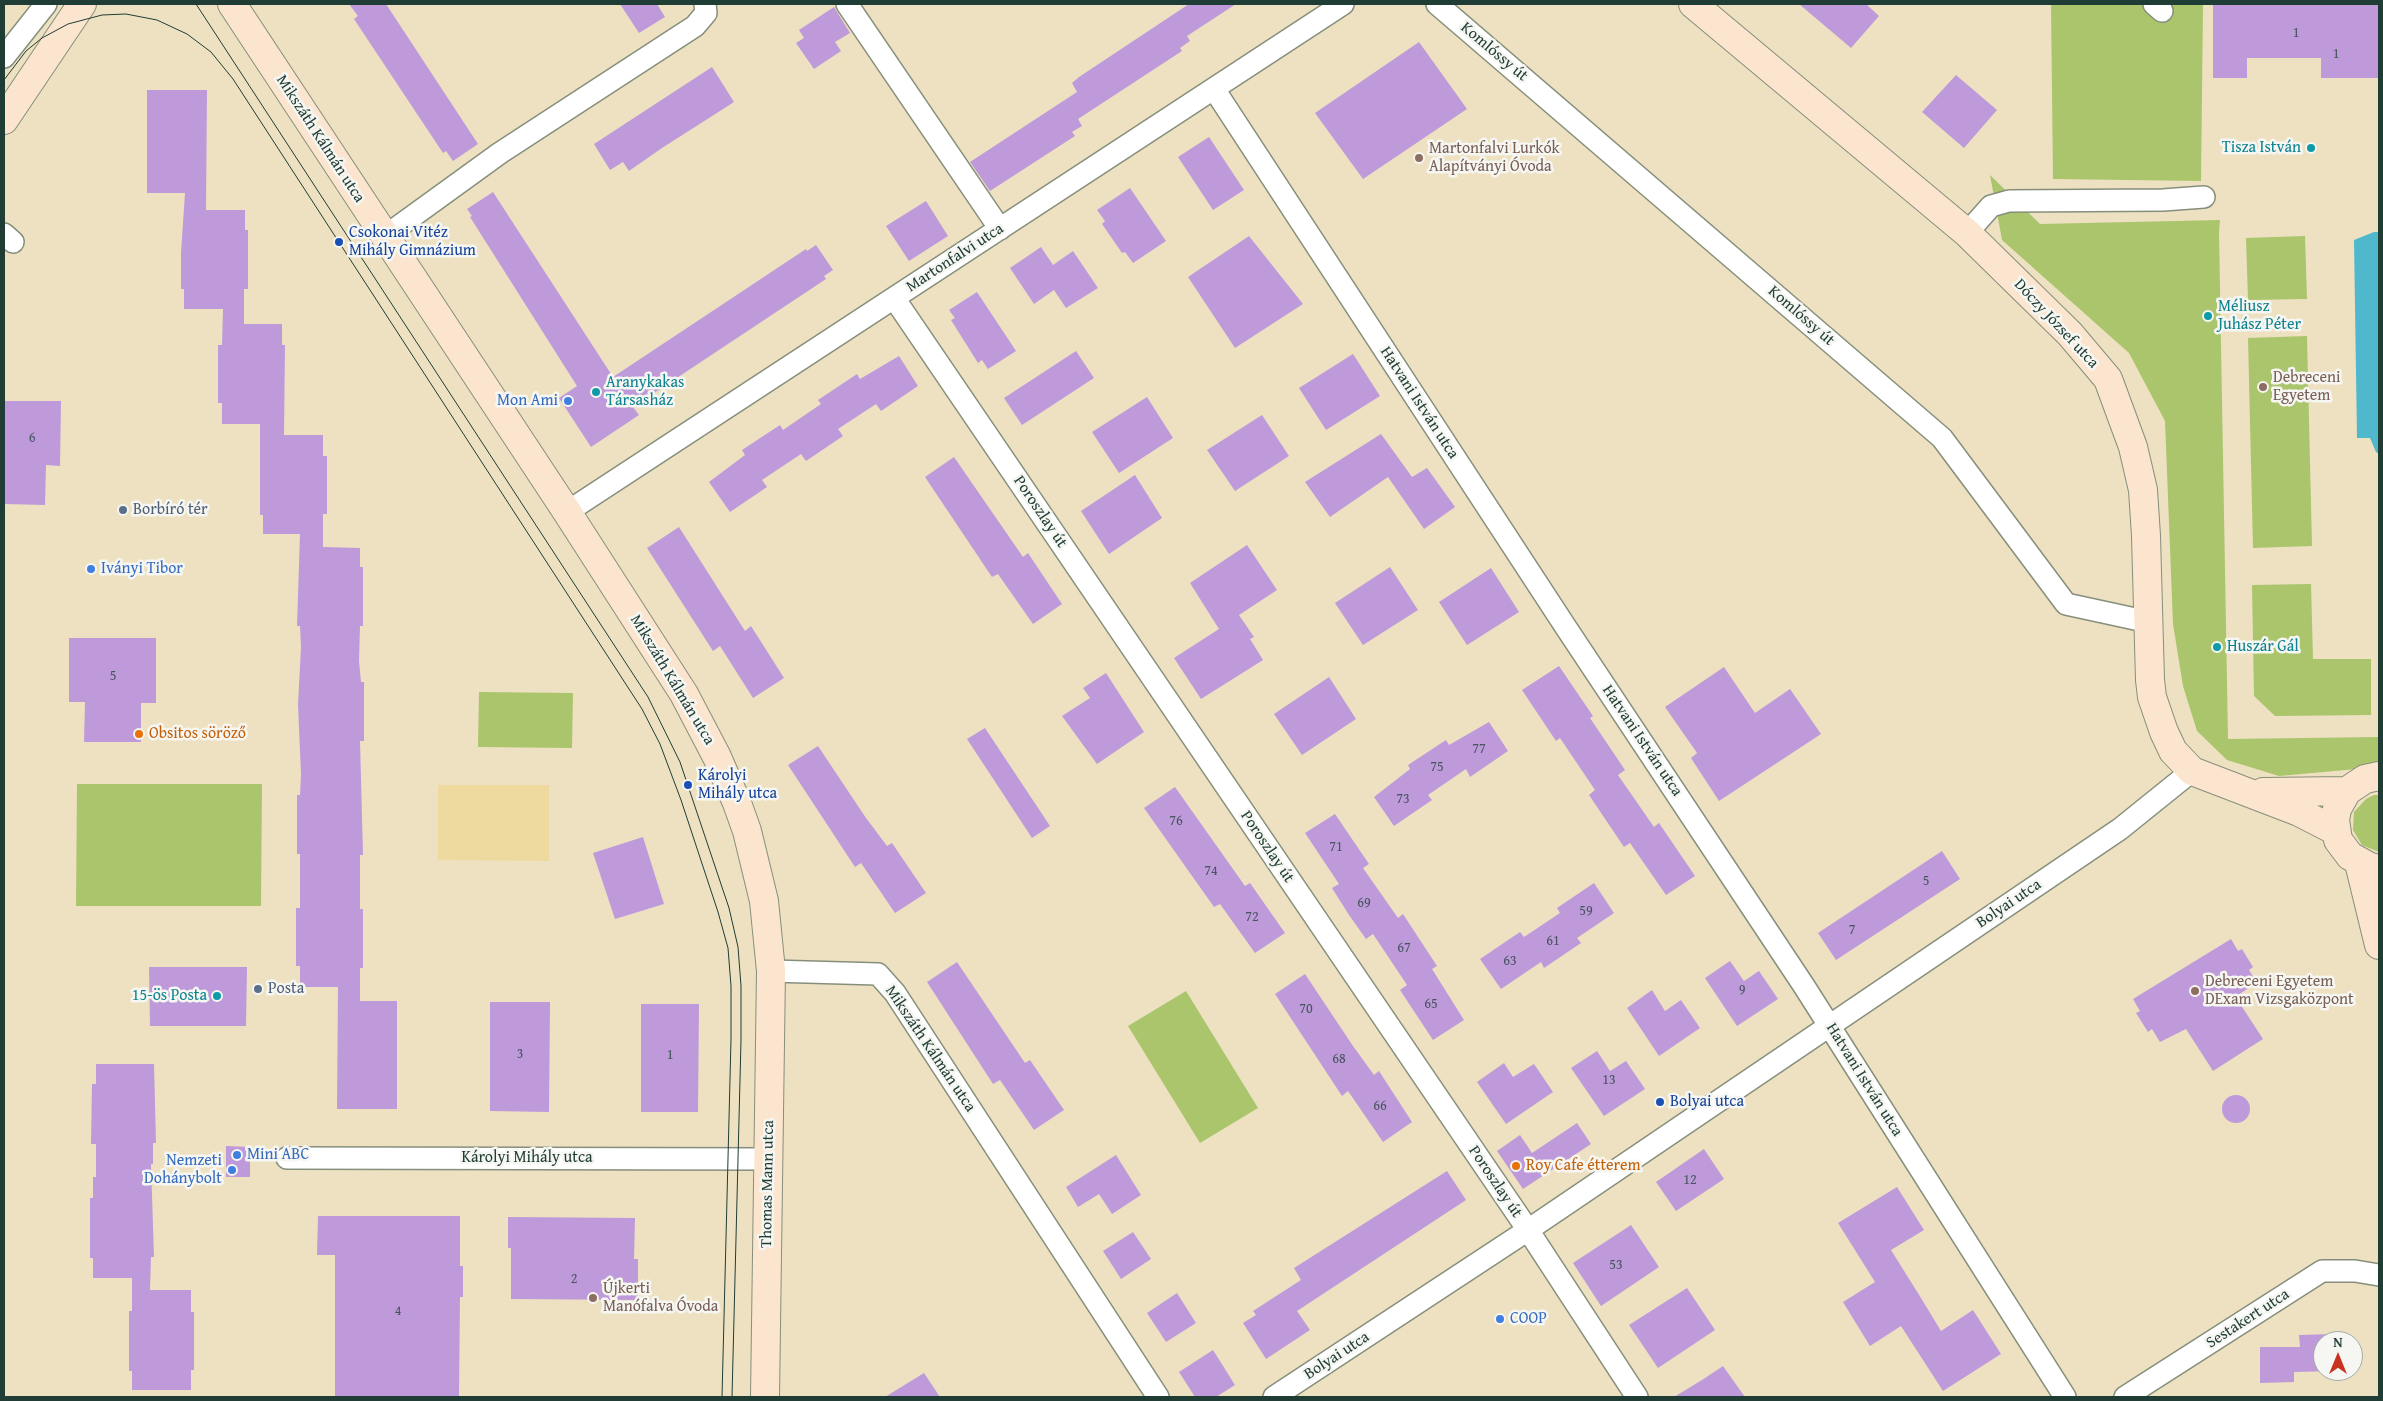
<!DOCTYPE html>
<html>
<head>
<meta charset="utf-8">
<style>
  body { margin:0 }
  #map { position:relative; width:2383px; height:1401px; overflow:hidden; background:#ede1c2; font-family:"Gentium Book Plus",serif }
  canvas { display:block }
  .frame { position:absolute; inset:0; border:5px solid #1f3d34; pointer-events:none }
  .north { position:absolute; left:2313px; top:1331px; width:50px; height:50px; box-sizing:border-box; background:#f6f6f2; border:1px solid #a0aca6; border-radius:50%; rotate:0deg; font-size:14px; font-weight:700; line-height:20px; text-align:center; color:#1f3d34 }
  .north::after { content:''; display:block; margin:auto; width:18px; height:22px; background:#c8321e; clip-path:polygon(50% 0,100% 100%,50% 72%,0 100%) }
</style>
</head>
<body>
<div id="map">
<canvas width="2383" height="1401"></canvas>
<div class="frame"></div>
<div class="north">N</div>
</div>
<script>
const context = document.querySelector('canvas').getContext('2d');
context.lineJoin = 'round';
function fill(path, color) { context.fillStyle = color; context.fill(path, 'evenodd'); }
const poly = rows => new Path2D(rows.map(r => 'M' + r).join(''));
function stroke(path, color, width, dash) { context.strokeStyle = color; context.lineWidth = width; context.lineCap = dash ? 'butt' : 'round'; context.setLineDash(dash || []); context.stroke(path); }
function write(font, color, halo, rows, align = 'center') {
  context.font = font + ' "Gentium Book Plus",serif'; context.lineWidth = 5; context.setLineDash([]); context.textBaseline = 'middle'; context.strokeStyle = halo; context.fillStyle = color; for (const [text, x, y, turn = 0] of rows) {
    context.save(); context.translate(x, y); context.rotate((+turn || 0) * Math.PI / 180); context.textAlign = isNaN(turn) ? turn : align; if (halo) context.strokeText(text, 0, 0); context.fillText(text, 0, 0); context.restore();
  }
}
const green = poly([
  [2051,4,2203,4,2201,181,2053,179],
  [1990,175,2040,224,2220,220,2219,232,2228,739,2379,737,2379,767,2279,776,2227,760,2197,731,2183,686,2173,624,2165,421,2129,353,2002,240],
  [2305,236,2307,299,2248,300,2246,238],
  [2307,336,2312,546,2253,548,2248,338],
  [2311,584,2313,659,2371,659,2371,715,2275,716,2254,696,2252,585],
  [479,692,573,693,572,748,478,747],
  [77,784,262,784,261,906,76,906],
  [2374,795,2379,795,2379,852,2362,845,2353,830,2354,812,2366,799],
  [1186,991,1258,1108,1200,1143,1128,1026]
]);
const sand = poly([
  [438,785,549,785,549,861,438,860]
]);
const water = poly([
  [2374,232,2379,232,2379,454,2376,452,2370,438,2357,438,2354,240]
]);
const building = poly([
  [349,4,386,4,478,144,453,161,446,151,443,153,354,19,358,16],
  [620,4,657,4,665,17,639,33],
  [1189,4,1236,4,1187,36,1190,41,1180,48,1182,51,1078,119,1082,126,1072,132,1075,136,990,191,970,162,1077,92,1072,83,1079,77],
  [1799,4,1866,4,1879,16,1851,48],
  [2213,4,2379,4,2379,78,2321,78,2321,58,2247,58,2247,78,2213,78],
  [834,7,850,33,835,42,841,51,814,69,796,43,804,38,799,30],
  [1419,42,1467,109,1363,179,1315,113],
  [712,67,734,102,662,148,629,171,623,162,610,170,594,144],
  [1956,75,1997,110,1964,148,1922,112],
  [147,90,207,90,206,210,245,210,245,230,248,230,248,289,244,289,244,324,282,324,282,345,285,345,284,435,323,435,323,456,327,456,327,514,323,514,323,547,360,548,360,567,363,567,363,626,360,626,359,661,361,682,364,682,364,741,360,741,363,855,360,855,360,909,363,909,363,968,360,968,360,1001,397,1001,397,1109,337,1109,338,987,300,987,300,966,296,966,296,908,300,908,300,854,297,854,297,795,300,795,301,774,298,705,301,647,300,626,297,626,300,534,263,534,263,515,260,515,260,424,222,424,222,403,218,403,218,345,222,345,223,309,184,309,184,289,181,289,181,253,185,193,147,193],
  [1209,137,1244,190,1213,210,1178,157],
  [1130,188,1166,241,1133,263,1125,252,1122,253,1102,224,1105,221,1097,210],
  [493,192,613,377,806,249,807,251,816,245,833,270,824,276,826,279,633,407,639,415,591,447,559,398,577,386,470,217,472,216,467,209],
  [926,201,948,236,909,261,886,226],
  [1249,236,1303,304,1235,348,1188,277],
  [1041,247,1053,265,1073,251,1098,288,1066,308,1054,290,1034,304,1010,268],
  [977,292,1016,351,988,369,982,360,978,363,951,320,955,318,949,310],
  [1076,351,1094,378,1022,425,1004,398],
  [1353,354,1380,396,1326,430,1299,388],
  [899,356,918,386,881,411,876,404,838,429,843,436,806,461,801,454,762,480,767,487,730,512,709,482,745,455,742,450,780,425,783,430,821,404,818,400,857,374,860,379],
  [1147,397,1173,438,1119,473,1092,432],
  [4,401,61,401,60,466,46,465,45,505,4,504],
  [1262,415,1289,456,1235,491,1207,450],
  [1381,434,1412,477,1427,468,1455,507,1424,529,1388,477,1330,517,1305,482],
  [954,457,1023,557,1028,553,1062,604,1033,624,998,574,992,577,925,477],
  [1135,475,1162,518,1109,554,1081,511],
  [679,527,745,631,751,626,784,678,753,698,720,646,713,651,647,548],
  [1247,545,1277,590,1239,615,1254,637,1250,639,1263,660,1201,699,1174,658,1219,629,1190,583],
  [1390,567,1418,610,1363,645,1335,603],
  [1491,568,1519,612,1467,645,1439,602],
  [69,638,156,638,156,703,141,703,141,742,84,742,85,702,69,702],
  [1559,666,1593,716,1590,718,1625,770,1618,775,1654,827,1659,823,1695,876,1666,895,1630,843,1624,847,1589,795,1595,790,1560,738,1556,741,1522,690],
  [1724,667,1755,713,1790,689,1821,734,1719,801,1691,758,1697,753,1665,707],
  [1106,673,1144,732,1097,764,1062,716,1090,698,1083,688],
  [1329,677,1356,719,1302,755,1274,714],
  [1489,722,1508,751,1470,777,1466,769,1428,795,1432,800,1394,826,1374,797,1410,769,1408,765,1446,740,1449,745],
  [985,728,1050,826,1032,838,967,739],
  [818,746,866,818,887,846,892,843,926,893,895,913,861,863,855,867,788,765],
  [1175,787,1245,886,1250,883,1285,933,1255,953,1220,904,1214,907,1144,808],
  [1335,814,1369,864,1363,868,1398,918,1403,914,1437,966,1432,969,1464,1020,1433,1040,1400,990,1407,985,1373,934,1366,939,1349,915,1332,888,1339,884,1305,833],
  [643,837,664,904,615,919,593,853],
  [1942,851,1960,879,1836,960,1818,933],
  [1594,883,1614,913,1577,938,1581,943,1544,968,1541,962,1501,989,1480,959,1520,932,1524,937,1560,913,1557,908],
  [2231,939,2238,951,2242,949,2253,967,2249,970,2257,983,2241,993,2243,995,2237,999,2263,1039,2213,1071,2186,1029,2160,1042,2152,1029,2148,1032,2136,1013,2140,1011,2133,999],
  [1730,961,1744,981,1759,971,1778,999,1737,1026,1705,978],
  [957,962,1025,1063,1030,1060,1064,1110,1034,1130,1000,1080,993,1084,927,982],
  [149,967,247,967,246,1026,150,1026],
  [1305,974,1353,1046,1374,1075,1379,1071,1412,1122,1383,1142,1348,1091,1342,1096,1275,994],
  [1652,990,1665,1011,1681,1000,1700,1028,1659,1056,1627,1008],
  [490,1002,550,1002,549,1112,490,1111],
  [641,1004,699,1004,698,1112,641,1112],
  [1597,1051,1610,1071,1626,1061,1645,1089,1604,1116,1571,1068],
  [1504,1063,1513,1077,1534,1064,1553,1092,1506,1124,1477,1082],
  [96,1064,154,1064,156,1143,153,1143,153,1164,151,1164,154,1257,151,1257,150,1290,191,1290,191,1312,194,1312,194,1370,191,1370,191,1390,132,1390,132,1371,129,1371,129,1311,132,1311,132,1278,93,1278,93,1258,90,1258,90,1198,93,1198,93,1177,96,1177,96,1144,91,1144,92,1084,96,1084],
  '2222 1109a14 14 0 1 1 28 0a14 14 0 1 1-28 0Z',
  [1577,1123,1591,1144,1523,1189,1497,1151,1520,1135,1532,1153],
  [226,1146,250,1147,250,1177,226,1177],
  [1704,1149,1724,1179,1676,1211,1656,1182],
  [1116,1155,1141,1195,1112,1214,1099,1194,1078,1207,1066,1187],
  [1447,1171,1466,1200,1297,1311,1310,1330,1266,1359,1243,1323,1256,1315,1253,1311,1301,1280,1294,1268],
  [1897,1187,1924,1230,1891,1250,1921,1298,1941,1331,1973,1310,2001,1354,1943,1391,1901,1326,1870,1346,1843,1302,1875,1282,1838,1223],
  [318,1216,460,1216,460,1266,463,1266,463,1297,460,1297,459,1397,335,1397,335,1255,317,1255],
  [508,1217,635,1218,634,1259,638,1259,638,1300,511,1299,511,1248,508,1248],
  [1631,1225,1659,1267,1601,1306,1573,1263],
  [1133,1232,1151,1259,1121,1279,1103,1251],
  [1687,1288,1715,1330,1658,1368,1629,1325],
  [1177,1293,1196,1323,1166,1342,1147,1313],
  [2333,1334,2334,1341,2323,1341,2323,1371,2334,1371,2294,1372,2294,1382,2260,1383,2260,1347,2300,1347,2299,1335],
  [1213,1350,1235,1385,1216,1397,1195,1397,1179,1372],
  [1723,1366,1745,1397,1674,1397,1702,1380],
  [924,1373,940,1397,885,1397]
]);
const street = poly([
  [847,4,1000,229],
  [1437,4,1942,438,2066,604,2149,622],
  [2154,4,2162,11],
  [4,57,46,4],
  [1214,89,1565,626,1804,986,2065,1397],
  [1967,233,1991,206,2009,201,2163,200,2204,197],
  [4,234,13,242],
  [384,237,500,153,695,26,706,13,705,4],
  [894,298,1528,1230,1637,1397],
  [567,512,1343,4],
  [771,971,878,974,895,993,1158,1397],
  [287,1158,768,1159],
  [1274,1397,1528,1230,2120,829,2192,771],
  [2125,1397,2322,1271,2355,1271,2379,1275]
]);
const secondary = poly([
  [232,4,567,512,684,694,717,757,737,803,747,831,764,901,771,971,765,1397],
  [1693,4,1967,233,2070,334,2108,379,2133,447,2143,490,2146,536,2150,680,2152,697,2164,732,2173,751,2192,771,2299,812,2336,831],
  [4,120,82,4],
  [2379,776,2365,779,2347,791,2337,809,2335,820,2338,840,2350,856,2370,867,2379,869],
  [2263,792,2347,791],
  [2359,863,2379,945]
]);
const tram = poly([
  [196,4,648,697,680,762,729,908,738,947,741,986,741,1040,732,1397],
  [4,80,26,51,42,38,68,24,102,15,126,14,157,20,187,34,211,52,233,79,642,709,660,744,681,800,718,912,728,948,731,986,731,1039,722,1397]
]);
const markers = [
  [2311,148,5,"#0f9aa8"],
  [1419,158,5,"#8d6e63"],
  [339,242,5,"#1a4fb4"],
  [2208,316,5,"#0f9aa8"],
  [2263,387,5,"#8d6e63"],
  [596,392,5,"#0f9aa8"],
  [568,401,5,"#3f7fe0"],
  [123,510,5,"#5c6f8a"],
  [91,569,5,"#3f7fe0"],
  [2217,647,5,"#0f9aa8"],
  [139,734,5,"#e8710a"],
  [688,785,5,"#1a4fb4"],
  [258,989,5,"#5c6f8a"],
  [2195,991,5,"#8d6e63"],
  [217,996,5,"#0f9aa8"],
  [1660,1102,5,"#1a4fb4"],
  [237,1155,5,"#3f7fe0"],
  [1516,1166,5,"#e8710a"],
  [232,1170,5,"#3f7fe0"],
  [593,1298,5,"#8d6e63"],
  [1500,1319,5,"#3f7fe0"]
];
const numberNames = [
  ["1",2296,33],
  ["1",2336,54],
  ["6",32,438],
  ["5",113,676],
  ["77",1479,749],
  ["75",1437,767],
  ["73",1403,799],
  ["76",1176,821],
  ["71",1336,847],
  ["74",1211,871],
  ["5",1926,881],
  ["69",1364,903],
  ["59",1586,911],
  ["72",1252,917],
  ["7",1852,930],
  ["61",1553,941],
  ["67",1404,948],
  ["63",1510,961],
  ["9",1742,990],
  ["65",1431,1004],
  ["70",1306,1009],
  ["3",520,1054],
  ["1",670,1055],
  ["68",1339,1059],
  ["13",1609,1080],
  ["66",1380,1106],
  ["12",1690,1180],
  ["53",1616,1265],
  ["2",574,1279],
  ["4",398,1311]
];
const streetNames = [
  ["Komlóssy út",1494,52,40],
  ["Mikszáth Kálmán utca",320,139,57],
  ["Martonfalvi utca",955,258,-33],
  ["Komlóssy út",1801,316,41],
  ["Dóczy József utca",2056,324,47],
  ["Hatvani István utca",1419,403,57],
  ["Poroszlay út",1040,512,56],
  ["Mikszáth Kálmán utca",672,680,59],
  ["Hatvani István utca",1642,741,56],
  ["Poroszlay út",1267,847,56],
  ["Bolyai utca",2009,904,-34],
  ["Mikszáth Kálmán utca",930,1049,56],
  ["Hatvani István utca",1864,1080,58],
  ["Károlyi Mihály utca",527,1158],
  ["Poroszlay út",1495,1182,56],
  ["Thomas Mann utca",768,1184,-89],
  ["Sestakert utca",2248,1319,-33],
  ["Bolyai utca",1337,1356,-33]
];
const cultureNames = [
  ["Tisza István",2301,148,"right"],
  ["Méliusz",2218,307],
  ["Juhász Péter",2218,325],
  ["Aranykakas",606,383],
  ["Társasház",606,401],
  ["Huszár Gál",2227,647],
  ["15-ös Posta",207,996,"right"]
];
const educationNames = [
  ["Martonfalvi Lurkók",1429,149],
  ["Alapítványi Óvoda",1429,167],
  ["Debreceni",2273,378],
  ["Egyetem",2273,396],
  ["Debreceni Egyetem",2205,982],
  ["DExam Vizsgaközpont",2205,1000],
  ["Újkerti",603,1289],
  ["Manófalva Óvoda",603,1307]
];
const transitNames = [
  ["Csokonai Vitéz",349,233],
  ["Mihály Gimnázium",349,251],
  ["Károlyi",698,776],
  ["Mihály utca",698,794],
  ["Bolyai utca",1670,1102]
];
const shopNames = [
  ["Mon Ami",558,401,"right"],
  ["Iványi Tibor",101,569],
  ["Mini ABC",247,1155],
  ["Nemzeti",222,1161,"right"],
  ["Dohánybolt",222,1179,"right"],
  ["COOP",1510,1319]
];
const serviceNames = [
  ["Borbíró tér",133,510],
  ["Posta",268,989]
];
const foodNames = [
  ["Obsitos söröző",149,734],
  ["Roy Cafe étterem",1526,1166]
];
fill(green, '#aac56c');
fill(sand, '#eeda9e');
fill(water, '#50b8cd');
fill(building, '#be9ada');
stroke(street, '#868f7b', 24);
stroke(secondary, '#868f7b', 30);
stroke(street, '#fff', 21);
stroke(secondary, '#fce5cf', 28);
stroke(tram, '#1f3d34', 1);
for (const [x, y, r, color] of markers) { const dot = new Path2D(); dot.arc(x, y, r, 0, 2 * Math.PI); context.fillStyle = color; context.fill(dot); stroke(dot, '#f6f6f2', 2); }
write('14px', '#47545e', null, numberNames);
write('16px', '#1f3d34', '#f6f6f2', streetNames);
write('16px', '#0d838f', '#f6f6f2', cultureNames, 'left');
write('16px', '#785e54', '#f6f6f2', educationNames, 'left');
write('16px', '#164399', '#f6f6f2', transitNames, 'left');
write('16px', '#366cbe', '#f6f6f2', shopNames, 'left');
write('16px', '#4e5e75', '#f6f6f2', serviceNames, 'left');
write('16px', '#c56008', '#f6f6f2', foodNames, 'left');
</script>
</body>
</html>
